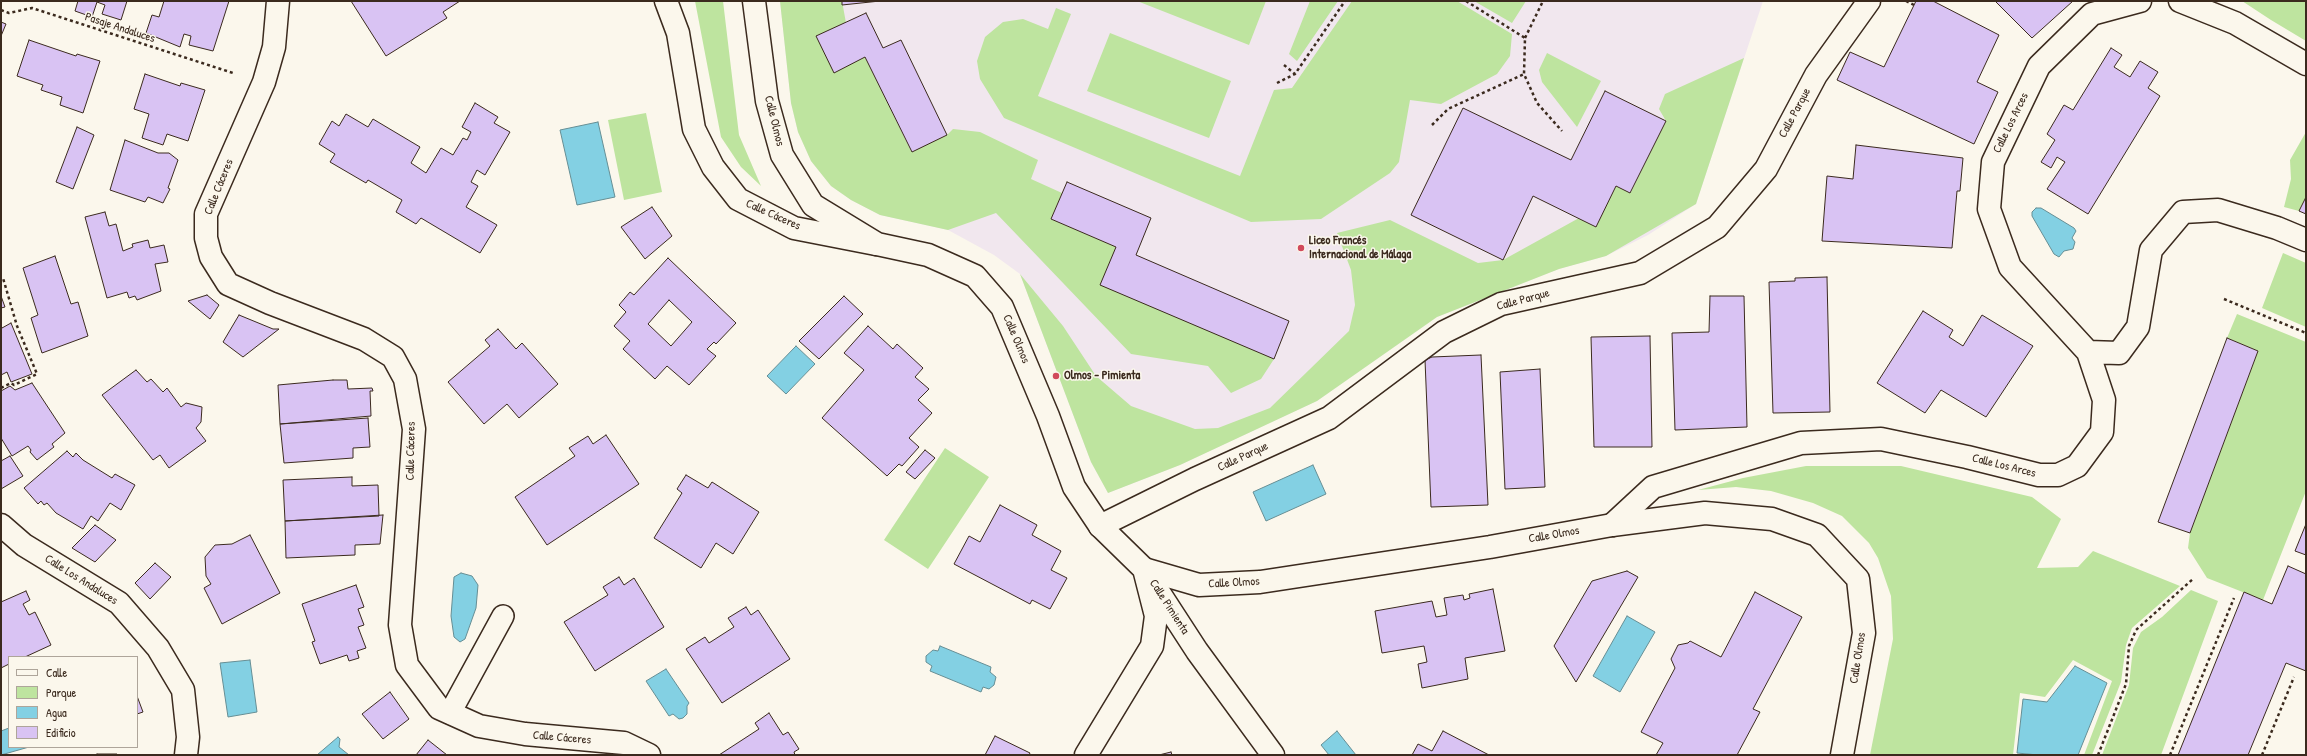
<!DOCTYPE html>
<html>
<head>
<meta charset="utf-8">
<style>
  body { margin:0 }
  #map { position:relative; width:2307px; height:756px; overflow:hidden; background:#fbf7ec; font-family:"Patrick Hand",sans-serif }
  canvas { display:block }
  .frame { position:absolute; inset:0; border:2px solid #3b2a1e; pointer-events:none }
  .legend { position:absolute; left:8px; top:656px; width:130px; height:92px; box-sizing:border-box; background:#fbf7ec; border:1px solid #aea59a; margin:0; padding:5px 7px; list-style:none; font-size:12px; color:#3b2a1e }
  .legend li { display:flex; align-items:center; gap:8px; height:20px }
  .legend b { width:20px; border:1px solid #aea59a }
</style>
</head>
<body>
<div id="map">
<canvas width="2307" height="756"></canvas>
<div class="frame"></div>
<ul class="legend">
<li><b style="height:5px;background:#fbf7ec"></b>Calle</li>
<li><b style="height:11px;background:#bee49f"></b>Parque</li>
<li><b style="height:11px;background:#83d0e3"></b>Agua</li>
<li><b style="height:11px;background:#d9c3f3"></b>Edificio</li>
</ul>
</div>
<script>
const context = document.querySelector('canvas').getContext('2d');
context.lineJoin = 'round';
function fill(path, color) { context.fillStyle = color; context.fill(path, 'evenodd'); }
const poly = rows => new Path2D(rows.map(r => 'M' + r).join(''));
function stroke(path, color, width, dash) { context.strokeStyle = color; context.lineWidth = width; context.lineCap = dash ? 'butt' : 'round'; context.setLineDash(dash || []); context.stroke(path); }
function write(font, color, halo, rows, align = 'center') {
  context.font = font + ' "Patrick Hand",sans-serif'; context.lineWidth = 3; context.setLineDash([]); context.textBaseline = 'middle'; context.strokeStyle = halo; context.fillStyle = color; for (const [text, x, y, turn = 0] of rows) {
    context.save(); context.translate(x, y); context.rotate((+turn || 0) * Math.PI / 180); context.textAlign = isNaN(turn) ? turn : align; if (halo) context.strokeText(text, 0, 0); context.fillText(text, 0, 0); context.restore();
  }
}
const built = poly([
  [780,1,1763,1,1696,204,1648,235,1606,256,1559,269,1437,317,1317,401,1180,465,1108,493,1091,462,1020,274,994,255,948,230,880,215,851,200,831,186,811,161,798,132,791,103]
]);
const green = poly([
  [695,1,723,1,739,135,761,186,741,167,721,137],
  [780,1,842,1,846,23,834,72,865,57,911,151,947,135,953,129,980,132,1038,160,1031,179,1062,193,1051,219,1116,247,1274,359,1261,379,1231,393,1208,366,1131,354,996,213,948,230,880,215,851,200,831,186,811,161,798,132,791,103],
  [1137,1,1266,1,1249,45],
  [1310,1,1338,1,1297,61,1289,54],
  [1352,1,1457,1,1512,34,1510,56,1497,74,1441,104,1410,100,1399,162,1390,173,1321,219,1251,222,1004,118,980,79,977,61,985,37,1003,22,1023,19,1048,29,1056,8,1071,14,1038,96,1240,176,1274,90,1292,88],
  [1474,1,1526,1,1512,23],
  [2242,1,2306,1,2306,41,2271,20],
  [1110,33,1231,81,1209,138,1087,91],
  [1547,53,1601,81,1577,127,1542,82,1539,70],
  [1744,58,1696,204,1606,256,1559,269,1437,317,1317,401,1180,465,1108,493,1091,462,1020,274,1063,326,1096,376,1131,406,1195,429,1218,428,1270,408,1349,331,1355,305,1351,270,1337,233,1390,220,1478,263,1503,260,1579,218,1596,227,1616,186,1631,192,1666,121,1659,109,1665,94],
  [646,113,662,192,624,200,608,120],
  [2306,132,2306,197,2299,211,2284,207,2291,179,2290,160],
  [2283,253,2306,263,2306,327,2262,308],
  [2237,314,2306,342,2306,491,2263,600,2207,578,2188,548,2190,533,2258,351,2227,338],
  [945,448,989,477,928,569,884,540],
  [1806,466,1901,466,2032,497,2061,519,2037,568,2078,567,2093,551,2180,586,2132,628,2126,645,2121,682,2092,755,2084,755,2112,681,2073,660,2045,697,2020,693,2013,755,1870,755,1893,639,1891,596,1878,558,1869,543,1842,516,1813,503,1771,491,1736,487,1698,490,1743,478],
  [2191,590,2218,601,2161,755,2102,755,2129,685,2133,648,2141,632,2162,617]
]);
const water = poly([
  [598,122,615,197,577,205,560,130,598,122],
  [2036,208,2041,208,2074,228,2076,231,2072,238,2075,242,2073,249,2064,251,2059,257,2054,254,2032,216,2032,212,2036,208],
  [796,346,815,364,786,394,767,376,796,346],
  [1313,465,1326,494,1266,521,1253,492,1313,465],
  [461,573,472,576,478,585,476,608,465,639,460,642,454,637,451,616,454,577,461,573],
  [1627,616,1655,632,1620,692,1593,676,1627,616],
  [940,646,991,667,990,672,996,677,994,685,989,689,983,687,981,692,930,671,932,666,926,662,926,656,933,650,938,651,940,646],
  [250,660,257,712,228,717,220,663,250,660],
  [2075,666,2107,683,2078,755,2038,755,2017,753,2023,699,2047,702,2075,666],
  [666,669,689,703,687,706,687,714,683,718,679,719,673,714,669,716,646,681,666,669],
  [9,728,9,747,29,747,1,755,1,731,9,728],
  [1337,731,1356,755,1329,755,1321,745,1337,731],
  [338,737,340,739,339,747,349,755,317,755,338,737]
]);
const building = poly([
  [78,1,127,1,121,20,102,14,105,5,97,2,92,17,75,11,78,1],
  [164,1,229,1,213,51,189,45,191,36,184,34,180,47,146,33,152,15,159,17,164,1],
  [351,1,460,1,443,12,447,18,386,56,351,1],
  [842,1,880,1,842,5,842,1],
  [1916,1,1933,1,1999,35,1977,82,1998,92,1974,144,1837,80,1850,52,1884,67,1916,1],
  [1995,1,2073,1,2032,38,1995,1],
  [866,13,883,48,901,40,947,135,912,152,865,57,834,73,816,36,866,13],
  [1,22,6,24,1,36,1,22],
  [29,40,76,56,77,54,100,61,83,113,60,105,62,97,41,90,43,85,17,76,29,40],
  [2111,48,2122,55,2114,67,2130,77,2140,61,2158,72,2148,88,2160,96,2088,214,2047,189,2065,162,2057,157,2051,168,2041,162,2055,140,2047,134,2064,105,2073,110,2111,48],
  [145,74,180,86,181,83,205,90,188,141,167,134,163,145,142,138,149,114,134,109,145,74],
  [1605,91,1666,121,1630,193,1616,186,1596,227,1533,196,1503,260,1411,215,1463,108,1571,160,1605,91],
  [475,103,498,117,494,123,510,132,485,175,477,170,471,182,478,186,466,207,497,225,480,253,421,218,416,224,396,212,402,200,368,180,366,183,330,162,335,154,319,144,332,121,339,126,346,114,368,127,373,119,420,147,411,163,426,173,441,148,453,155,463,138,467,140,471,132,462,127,475,103],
  [77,127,94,135,73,189,56,182,77,127],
  [125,140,158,153,169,153,178,160,168,188,170,189,163,203,148,197,145,202,110,190,125,140],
  [1856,145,1963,158,1960,191,1957,191,1952,248,1822,241,1827,176,1853,179,1856,145],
  [1067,182,1151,218,1136,255,1289,321,1274,359,1100,285,1116,247,1051,219,1067,182],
  [2306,197,2306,214,2299,211,2306,197],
  [652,207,672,236,645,259,621,227,652,207],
  [105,212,109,226,116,224,123,251,133,247,132,244,148,240,150,248,164,245,168,262,155,264,161,291,137,300,135,296,129,298,127,292,107,298,85,217,105,212],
  [55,256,71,304,78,302,88,336,42,353,31,318,38,315,23,268,55,256],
  [668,258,736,323,716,344,714,342,707,349,716,356,689,385,667,366,655,379,623,349,630,341,614,326,626,312,619,305,630,292,634,295,668,258],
  [669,300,692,322,671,346,648,324,669,300],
  [1827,277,1830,412,1773,413,1769,282,1795,281,1795,278,1827,277],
  [207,295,219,305,210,319,188,301,207,295],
  [1,296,5,307,1,308,1,296],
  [844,296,863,314,819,359,799,341,844,296],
  [1710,296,1744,296,1747,427,1675,430,1672,333,1709,332,1710,296],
  [1923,311,1953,330,1949,337,1963,346,1982,315,2033,346,1986,417,1941,390,1925,413,1877,383,1923,311],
  [239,315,273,329,279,329,243,357,223,342,239,315],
  [11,323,32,374,11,382,7,372,1,375,1,326,2,328,11,323],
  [868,326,893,349,897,344,923,368,915,377,929,389,918,400,932,413,909,438,919,447,902,466,899,464,887,476,822,418,864,370,844,353,868,326],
  [498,329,516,349,522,343,558,384,519,418,507,404,484,424,448,382,490,346,485,340,498,329],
  [1650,336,1652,447,1594,447,1591,337,1650,336],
  [2227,338,2258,351,2190,533,2158,522,2227,338],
  [1481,355,1488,505,1431,507,1425,360,1432,357,1481,355],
  [1540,369,1545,487,1505,489,1500,372,1540,369],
  [136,370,147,382,151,379,163,392,167,388,181,407,186,403,202,407,201,422,196,428,206,441,169,468,160,455,153,460,102,395,136,370],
  [333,380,347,380,348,389,372,388,373,391,370,391,371,416,280,424,278,385,333,380],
  [32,383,65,433,52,444,54,447,37,460,30,452,31,450,28,446,12,456,1,438,1,391,10,386,15,390,32,383],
  [368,418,370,447,353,448,353,458,284,463,280,424,368,418],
  [606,435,639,484,547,545,515,497,575,456,569,448,588,436,593,444,606,435],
  [925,450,935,458,915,479,906,472,925,450],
  [67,451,73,457,76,453,83,460,112,478,115,474,135,485,121,510,110,503,98,521,91,516,83,529,56,513,47,503,44,505,41,501,38,504,24,488,67,451],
  [10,456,23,476,1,489,1,461,10,456],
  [686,475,708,488,712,482,759,512,733,554,716,543,701,568,654,538,682,493,677,489,686,475],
  [352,477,352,486,378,485,379,516,285,521,283,480,352,477],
  [1000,505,1037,525,1032,535,1061,551,1051,570,1067,578,1050,609,1032,600,1030,604,954,564,969,536,980,542,1000,505],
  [383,515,380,544,355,545,355,555,286,558,285,521,383,515],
  [2306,524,2306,555,2295,551,2306,524],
  [95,525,116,540,95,562,72,548,95,525],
  [250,535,280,593,222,624,204,588,211,584,206,576,205,557,215,545,232,544,250,535],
  [155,563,171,577,150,599,135,583,155,563],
  [2288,566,2306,574,2306,671,2286,663,2248,755,2178,755,2244,592,2272,604,2288,566],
  [1627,571,1638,577,1576,682,1554,646,1592,581,1627,571],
  [619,577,624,585,634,578,664,627,595,671,564,622,608,595,603,587,619,577],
  [356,585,364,607,358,609,364,625,358,627,366,648,357,651,359,658,349,661,347,655,320,664,312,642,315,641,302,604,356,585],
  [1493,589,1505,651,1465,658,1468,679,1422,688,1418,664,1427,662,1424,646,1382,653,1375,611,1432,601,1436,617,1447,615,1444,598,1463,595,1464,600,1470,598,1469,594,1493,589],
  [26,591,30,600,23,604,29,615,35,612,51,645,25,657,9,657,9,664,1,668,1,602,26,591],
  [1755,592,1802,617,1753,709,1760,712,1737,755,1656,755,1663,743,1641,732,1675,668,1671,659,1678,645,1688,643,1690,641,1721,657,1755,592],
  [746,607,751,615,758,610,790,659,722,703,686,649,705,637,709,643,734,627,728,618,746,607],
  [390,692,409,719,383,739,362,714,390,692],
  [137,696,143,712,137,714,137,696],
  [769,713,783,735,788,732,799,749,794,752,795,755,719,755,759,729,755,723,769,713],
  [1443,731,1489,755,1412,755,1418,744,1432,751,1443,731],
  [995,736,1030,753,1029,755,985,755,995,736],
  [428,740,447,755,416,755,428,740],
  [1171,752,1172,755,1159,755,1171,752],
  [97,754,117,754,117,755,97,755,97,754]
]);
const path = poly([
  [1466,1,1525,38,1524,74,1537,103,1562,131],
  [1906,1,1914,5],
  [1,10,9,13,32,8,233,73],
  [1525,38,1543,1],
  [1284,65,1295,74,1345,1],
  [1277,83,1295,74],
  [1432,125,1448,109,1524,74],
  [2224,299,2306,333],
  [1,388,11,383,14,385,37,374,17,326,3,278],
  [2098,755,2126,684,2129,646,2136,630,2193,579],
  [2170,755,2234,598],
  [2262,755,2294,677]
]);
const service = poly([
  [450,713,503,616]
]);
const minor = poly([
  [278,1,274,47,264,82,206,214,206,238,211,257,228,284,270,303,364,339,393,357,405,379,414,429,400,625,407,665,439,708,479,726,525,734,624,743,649,755],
  [666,1,678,33,694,129,713,167,738,199,794,228,876,244],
  [2180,1,2235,23,2306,64],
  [2088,352,2119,353,2138,327,2151,250,2183,212,2218,210,2277,228,2306,240],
  [1612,525,1653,487,1801,443,1881,439,1967,457,2039,475,2058,475,2077,466,2102,432,2104,400,2088,352,2010,267,1989,209,1993,162,2039,66,2092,14,2140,1],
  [1100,526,1195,479,1329,418,1444,332,1501,304,1640,273,1717,227,1766,169,1816,75,1869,1],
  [1147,574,1197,651,1273,755]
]);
const tertiary = poly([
  [1144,569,1199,585,1260,582,1490,547,1612,525,1705,513,1772,519,1817,535,1858,579,1864,633,1842,755]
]);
const secondary = poly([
  [754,1,767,101,782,155,813,205,877,244,928,255,975,276,1002,307,1048,416,1074,487,1100,526,1144,569,1156,616,1152,646,1086,755],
  [1,525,24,545,119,603,158,648,183,690,188,737,186,755]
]);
const markers = [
  [1301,248,4,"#d1495b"],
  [1056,376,4,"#d1495b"]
];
const streetNames = [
  ["Pasaje Andaluces",120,28,18],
  ["Calle Parque",1795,113,-62],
  ["Calle Olmos",774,121,76],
  ["Calle Los Arces",2011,123,-64],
  ["Calle Cáceres",219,187,-68],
  ["Calle Cáceres",773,215,24],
  ["Calle Parque",1523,300,-15],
  ["Calle Olmos",1016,339,67],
  ["Calle Cáceres",411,451,-89],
  ["Calle Parque",1243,457,-25],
  ["Calle Los Arces",2004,466,14],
  ["Calle Olmos",1554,535,-10],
  ["Calle Los Andaluces",81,580,32],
  ["Calle Olmos",1234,583,-3],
  ["Calle Pimienta",1169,607,57],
  ["Calle Olmos",1858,658,-81],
  ["Calle Cáceres",562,738,5]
];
const poiNames = [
  ["Liceo Francés",1309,241],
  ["Internacional de Málaga",1309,255],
  ["Olmos - Pimienta",1064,376]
];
fill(built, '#f1e7ee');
fill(green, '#bee49f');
fill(water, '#83d0e3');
stroke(water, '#668e94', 1);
fill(building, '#d9c3f3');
stroke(building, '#3b2a1e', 1);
stroke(service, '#3b2a1e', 24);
stroke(minor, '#3b2a1e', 25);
stroke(tertiary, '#3b2a1e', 25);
stroke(secondary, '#3b2a1e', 25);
stroke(path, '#3b2a1e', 2.5, [3, 3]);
stroke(service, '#fbf7ec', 21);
stroke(minor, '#fbf7ec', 22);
stroke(tertiary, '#fbf7ec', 22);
stroke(secondary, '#fbf7ec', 22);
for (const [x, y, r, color] of markers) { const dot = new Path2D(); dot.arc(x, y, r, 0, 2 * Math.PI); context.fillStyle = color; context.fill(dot); stroke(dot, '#fbf7ec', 1.5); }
write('12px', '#3b2a1e', '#fbf7ec', streetNames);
write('bold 12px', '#3b2a1e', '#fbf7ec', poiNames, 'left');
</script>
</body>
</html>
